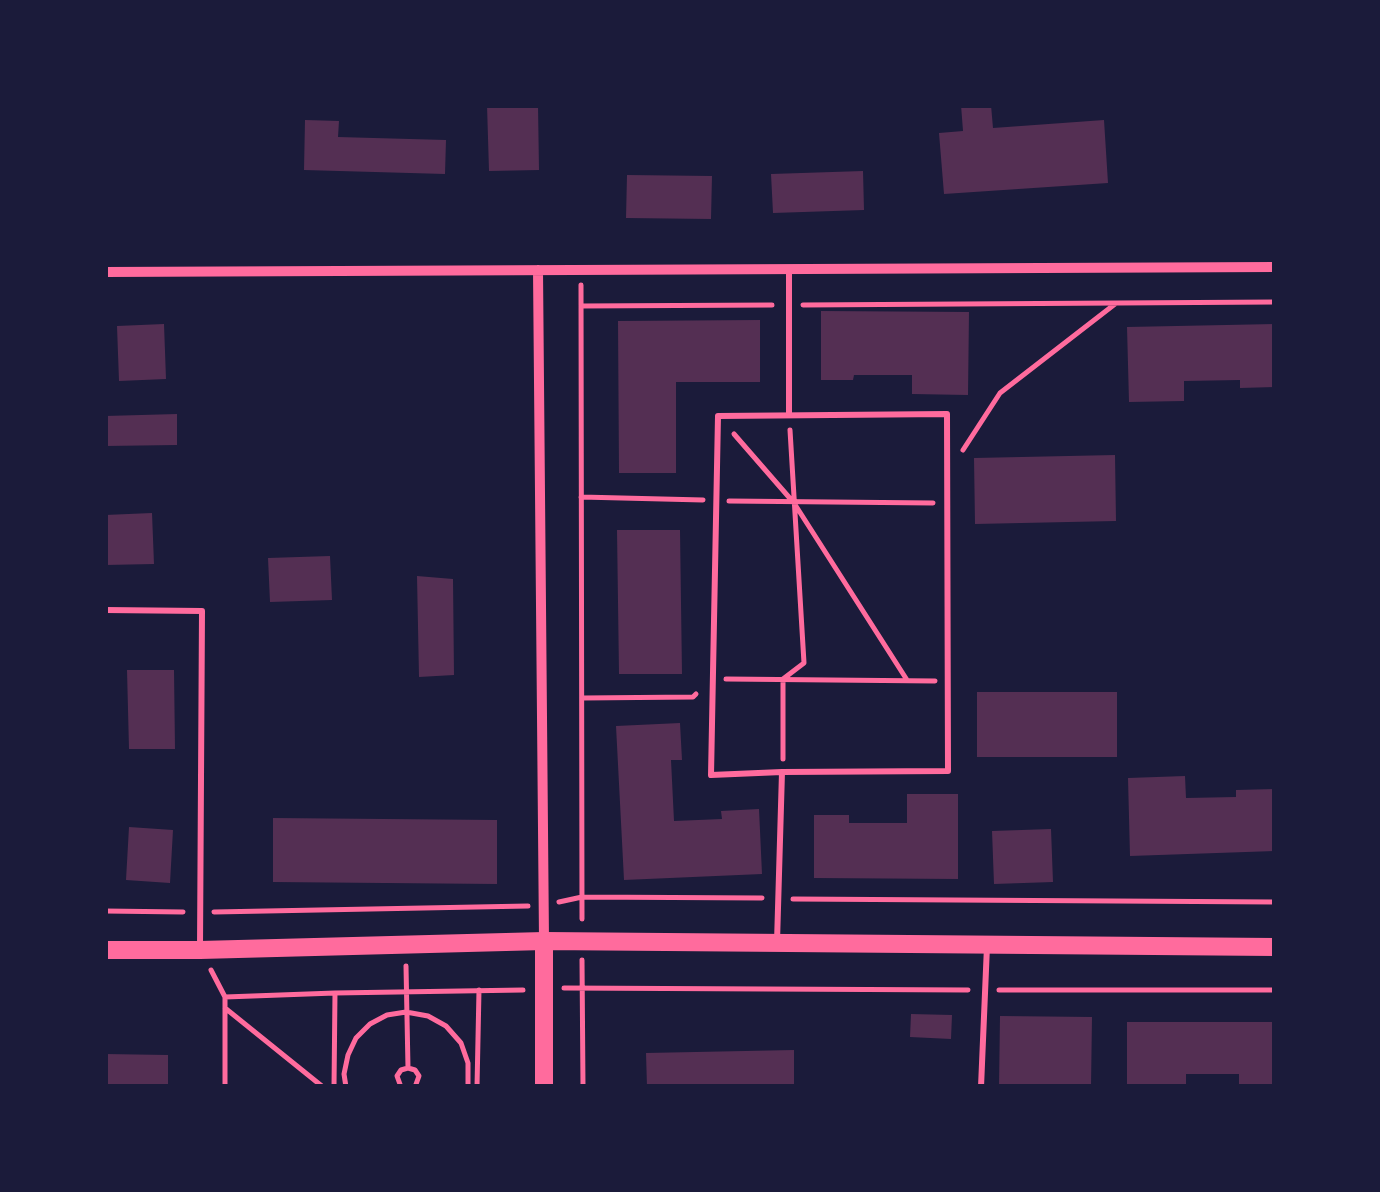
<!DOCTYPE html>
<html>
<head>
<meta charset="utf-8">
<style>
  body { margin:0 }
  #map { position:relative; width:1380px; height:1192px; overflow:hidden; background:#1b1b3a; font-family:Raleway,sans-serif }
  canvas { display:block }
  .frame { position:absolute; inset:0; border:108px solid #1b1b3a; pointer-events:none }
</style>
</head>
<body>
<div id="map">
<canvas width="1380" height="1192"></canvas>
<div class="frame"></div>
</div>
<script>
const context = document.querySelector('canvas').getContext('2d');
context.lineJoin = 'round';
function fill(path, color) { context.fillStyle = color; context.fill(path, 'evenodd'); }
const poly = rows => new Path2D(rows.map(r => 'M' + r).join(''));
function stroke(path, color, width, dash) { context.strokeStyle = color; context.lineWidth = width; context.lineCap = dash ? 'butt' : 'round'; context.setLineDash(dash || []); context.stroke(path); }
const building = poly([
  [487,105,538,105,539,170,489,171],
  [961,105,991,105,993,128,1104,120,1108,183,944,194,939,133,963,131],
  [305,120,339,121,338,137,446,140,445,174,304,170],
  [863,171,864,210,773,213,771,174],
  [627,175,712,176,711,219,626,218],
  [821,311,969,312,968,395,912,394,912,375,854,375,853,380,821,380],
  [760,320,760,382,676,382,676,473,619,473,618,321],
  [164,324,166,379,119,381,117,326],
  [1275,324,1275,387,1240,388,1240,380,1184,381,1184,401,1129,402,1127,327],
  [177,414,177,445,105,446,105,416],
  [1115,455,1116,521,975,524,974,458],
  [152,513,154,564,105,565,105,515],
  [617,530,680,530,682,674,619,674],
  [330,556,332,600,270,602,268,558],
  [417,576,453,579,454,675,419,677],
  [127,670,174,670,175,749,129,749],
  [977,692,1117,692,1117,757,977,757],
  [680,723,682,760,671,760,674,821,722,819,721,811,759,809,762,874,624,880,616,726],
  [1185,776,1186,798,1236,797,1236,790,1275,789,1275,851,1130,856,1128,778],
  [907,794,958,794,958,879,814,878,814,815,849,815,849,823,907,823],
  [273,818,497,820,497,884,273,882],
  [129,827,173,830,170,883,126,880],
  [1051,829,1053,882,994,884,992,831],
  [911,1014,952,1015,951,1039,910,1037],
  [1000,1016,1092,1017,1091,1087,999,1087],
  [1127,1022,1274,1022,1274,1084,1239,1085,1239,1074,1186,1074,1186,1087,1127,1087],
  [794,1050,794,1087,647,1087,646,1053],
  [105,1054,168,1055,168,1087,105,1087]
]);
const path = poly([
  [581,285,582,919],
  [803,305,1275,302],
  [581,306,772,305],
  [734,434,794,503,907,680],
  [963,450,1000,393,1115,304],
  [581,497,703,500],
  [729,501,933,503],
  [726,679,935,681],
  [583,698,693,697,696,694],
  [783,759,783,679,804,663,790,430],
  [793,899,1275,902],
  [559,902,582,897,762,898],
  [105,911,183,912],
  [214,912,528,906],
  [582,960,583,1087],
  [406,966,408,1068],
  [211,970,225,997,225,1087],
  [564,988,968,990],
  [999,990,1275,990],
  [225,997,335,993],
  [225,1008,323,1087],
  [334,1087,335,993,523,990],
  [346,1087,344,1074,348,1055,356,1038,370,1024,387,1015,406,1012,428,1016,446,1026,461,1043,468,1063,468,1087],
  [401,1087,397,1076,401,1070,408,1068,415,1070,419,1076,415,1087],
  [477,1087,479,990]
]);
const service = poly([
  [789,415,789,269],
  [105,610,202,611,200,947],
  [777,942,782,772,711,775,718,416,947,414,948,771,782,772],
  [981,1087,987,946]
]);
const minor = poly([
  [538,270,544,941],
  [105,272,1275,267]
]);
const tertiary = poly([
  [544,941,544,1087],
  [105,950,200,950,544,941,1275,947]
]);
fill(building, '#542f53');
stroke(path, '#ff6b9d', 5);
stroke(service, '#ff6b9d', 6);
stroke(minor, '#ff6b9d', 10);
stroke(tertiary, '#ff6b9d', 18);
</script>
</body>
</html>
